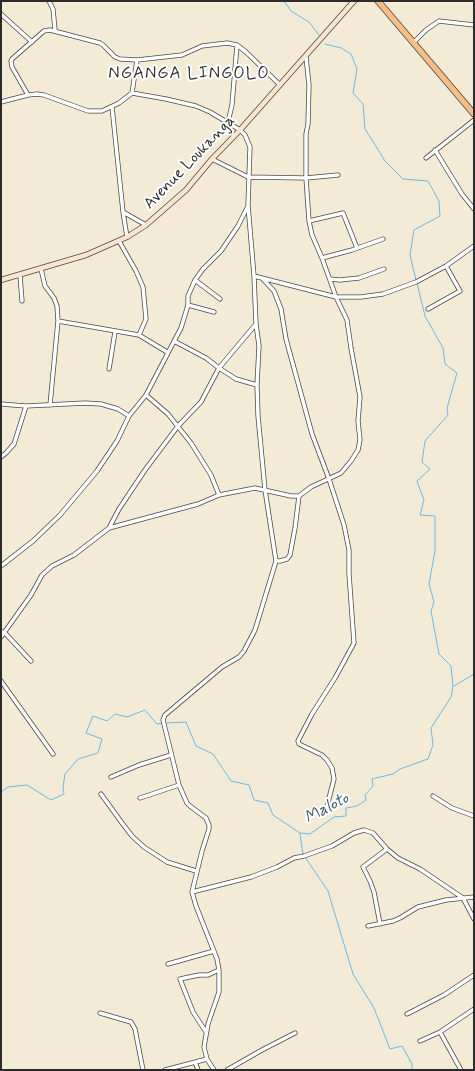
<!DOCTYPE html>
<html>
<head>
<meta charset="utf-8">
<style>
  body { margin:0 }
  #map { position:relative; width:475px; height:1071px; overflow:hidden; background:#f3ebd5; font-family:Mynerve,sans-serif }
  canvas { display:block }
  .frame { position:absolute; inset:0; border:2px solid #2b2b2b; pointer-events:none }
</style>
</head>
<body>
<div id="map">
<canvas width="475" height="1071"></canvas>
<div class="frame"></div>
</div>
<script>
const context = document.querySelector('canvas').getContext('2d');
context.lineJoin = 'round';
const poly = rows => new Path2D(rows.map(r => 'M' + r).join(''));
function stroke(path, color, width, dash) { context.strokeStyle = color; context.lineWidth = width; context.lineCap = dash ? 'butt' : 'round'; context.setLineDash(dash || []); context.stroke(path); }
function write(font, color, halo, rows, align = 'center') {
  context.font = font + ' Mynerve,sans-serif'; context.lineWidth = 4; context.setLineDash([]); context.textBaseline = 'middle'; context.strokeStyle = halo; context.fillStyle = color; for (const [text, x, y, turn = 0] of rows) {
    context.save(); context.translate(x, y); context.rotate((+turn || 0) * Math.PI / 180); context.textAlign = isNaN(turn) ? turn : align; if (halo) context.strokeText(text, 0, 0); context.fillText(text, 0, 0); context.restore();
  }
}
const stream = poly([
  [284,1,291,11,309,22,319,35],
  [325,44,341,48,351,54,357,69,353,93,363,104,365,129,385,161,403,179,428,181,439,201,440,216,414,230,410,255,416,280],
  [454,686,474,674],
  [166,723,186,722,196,746,213,754,231,781,249,785,254,800,268,803,273,815,300,833,310,834,334,817,346,816,346,808,357,806,366,800,365,795,373,786,372,779,393,774,400,769,428,759,433,745,431,728,451,697,453,686,451,666,439,654,431,611,434,602,429,584,435,551,435,516,420,515,424,500,417,481,430,469,422,462,425,441,448,415,447,408,457,373,445,364,443,348,425,316,417,283],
  [1,792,8,787,27,785,51,800,64,794,63,787,65,774,78,759,98,753,102,739,86,733,93,716,107,721,115,714,127,717,145,710,157,724,162,723],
  [300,834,303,854],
  [305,857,328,891,353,974,374,1008,390,1049,402,1046,412,1064,412,1070]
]);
const street = poly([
  [49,1,53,9,55,30],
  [1,14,32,42],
  [414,42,426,30,439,21,474,25],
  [132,93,166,99,196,106,210,112,240,130,245,135,250,147,248,205,254,276,256,324,259,346,257,385,258,416,265,490,276,561,255,630,244,651,239,657,222,667,165,715,163,720,179,785,187,803,190,806,206,818,209,825,209,829,202,851,192,892,196,906,217,959,219,970,219,992,208,1024,204,1047,207,1059,214,1070],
  [28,95,12,67,11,61,12,59,44,31,50,30,100,43,103,45,115,57,120,59,137,60,182,55,202,46,227,43,237,45,246,52,280,85],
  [1,102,28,95,37,94,44,95,88,111,102,111,119,103,132,93,137,60],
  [112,107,123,212,127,237],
  [228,122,232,105,237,45],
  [435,150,462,194,474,209],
  [426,158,474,120],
  [212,159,248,177,306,178,338,175],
  [123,212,146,225],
  [309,221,343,213,357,248],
  [119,241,136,271,143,287,146,319,139,335],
  [322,258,352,250,383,239],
  [41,269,45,286,54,298,57,306,58,321,139,335,167,352],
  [20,275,22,301],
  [254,276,336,297,361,297,383,294,416,282,446,266,474,246],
  [262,278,274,291,281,309,286,339,312,434,329,479,344,525,349,550,349,574,354,643,335,678,312,714,298,741,299,744,322,755,327,760,332,768,334,779,327,806],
  [330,279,340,280,359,278,384,269],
  [195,280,220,299],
  [188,305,214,312],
  [428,309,460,291,446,266],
  [174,341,206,358,219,368,236,379,257,385],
  [109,369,115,332],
  [146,395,168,414,191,443,211,475,219,495],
  [1,404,26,406,85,403,101,404,118,409,129,416],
  [50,405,58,321],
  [1,457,6,453,14,444,26,406],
  [109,528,198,504,219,495,255,488,291,496,299,496,311,487,341,473,351,461,358,450,360,440,358,421,360,397,351,348,347,320,336,297,322,258,312,235,309,221,306,178,306,134,308,124,309,85,306,57],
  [276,561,280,561,287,559,290,555,295,528,299,496],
  [1,566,33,541,60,515,97,471,117,441,129,416,146,395,181,328,188,305,188,296,195,280,203,269,221,251,238,226,248,206],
  [1,632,4,632,31,661],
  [1,637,31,595,42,575,52,566,74,555,109,528,119,509,145,470,178,426,201,402,219,368,256,324],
  [1,681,53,754],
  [111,777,139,765,171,755],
  [101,794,122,823,132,836,144,847,167,862,196,871],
  [433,796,452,808,474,816],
  [140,798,179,785],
  [192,892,251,877,277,867,294,858,304,856,332,846,354,833,364,830,373,833,387,849,398,858,420,869,463,898,474,919],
  [380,924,374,892,370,881,363,867,387,849],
  [368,926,393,921,400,918,418,907,446,900,474,897],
  [168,964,214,951],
  [100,1013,131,1022,135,1029,143,1070],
  [407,1014,444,995,474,975],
  [206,1032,193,1012,180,979,199,975,208,975,219,970],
  [440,1032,461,1070],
  [420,1041,440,1032,474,1009],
  [195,1062,198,1070],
  [165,1070,207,1059],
  [227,1070,262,1050,295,1033]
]);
const secondary = poly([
  [1,280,86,255,127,237,146,225,186,190,212,159,240,130,354,1]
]);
const primary = poly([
  [378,1,474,114]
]);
const streetNames = [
  ["Avenue Loukanga",190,163,-46]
];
const neighbourhoodNames = [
  ["NGANGA LINGOLO",189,74]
];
const waterNames = [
  ["Maloto",327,809,-28]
];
stroke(stream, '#6bb9e5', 1);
stroke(street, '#494844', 5);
stroke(secondary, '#494844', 6);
stroke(primary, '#494844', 7);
stroke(street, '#fff', 3.5);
stroke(secondary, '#fbe5cf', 4.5);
stroke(primary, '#f6be86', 5.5);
write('16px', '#2b2b2b', '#fff', streetNames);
context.letterSpacing = '1px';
write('17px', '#2b2b2b', '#fff', neighbourhoodNames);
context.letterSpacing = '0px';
write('italic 17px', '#415d6c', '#fff', waterNames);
</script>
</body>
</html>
